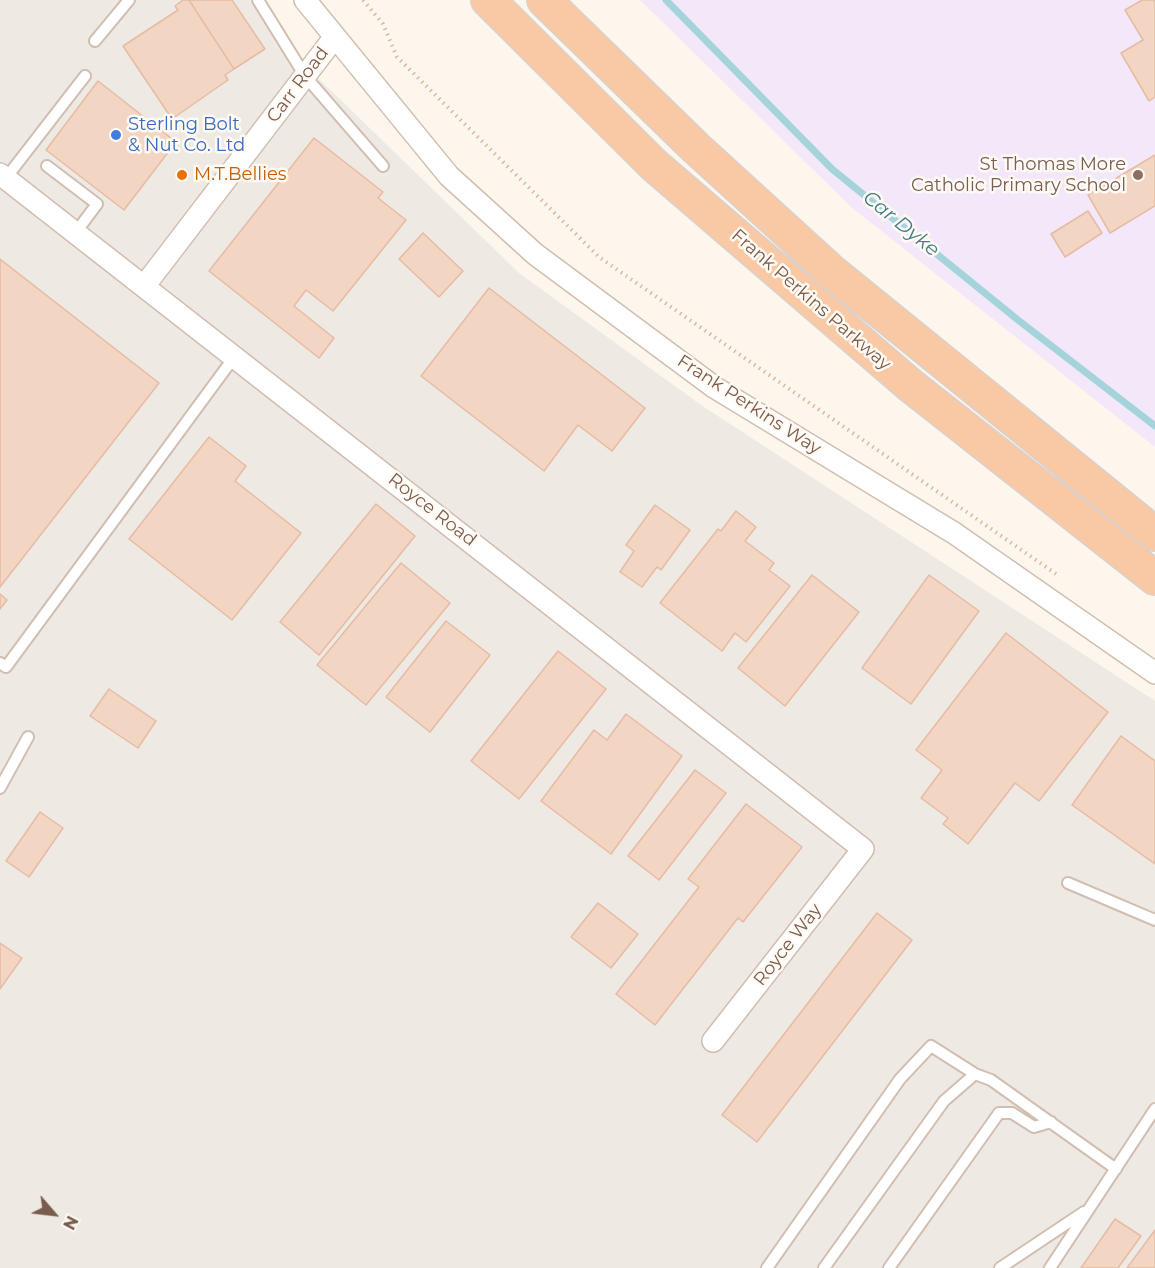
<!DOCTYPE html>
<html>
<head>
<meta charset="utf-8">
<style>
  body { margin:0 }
  #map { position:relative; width:1155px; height:1268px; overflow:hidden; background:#fdf6ec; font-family:Montserrat,sans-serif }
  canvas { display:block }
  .north { position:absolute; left:24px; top:1184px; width:60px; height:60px; -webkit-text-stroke:4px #fffaf3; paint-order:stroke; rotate:118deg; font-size:16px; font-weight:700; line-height:24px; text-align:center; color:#7a5c4d }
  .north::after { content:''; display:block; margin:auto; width:21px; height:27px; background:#7a5c4d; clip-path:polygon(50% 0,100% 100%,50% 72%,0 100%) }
</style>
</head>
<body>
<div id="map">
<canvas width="1155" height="1268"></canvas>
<div class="north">N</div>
</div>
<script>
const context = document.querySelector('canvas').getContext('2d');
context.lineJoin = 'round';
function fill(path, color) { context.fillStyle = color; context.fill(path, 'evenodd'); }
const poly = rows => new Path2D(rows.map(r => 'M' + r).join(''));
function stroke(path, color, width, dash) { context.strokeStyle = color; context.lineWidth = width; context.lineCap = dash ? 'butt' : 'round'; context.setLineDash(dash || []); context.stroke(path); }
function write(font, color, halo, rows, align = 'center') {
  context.font = font + ' Montserrat,sans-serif'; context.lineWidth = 5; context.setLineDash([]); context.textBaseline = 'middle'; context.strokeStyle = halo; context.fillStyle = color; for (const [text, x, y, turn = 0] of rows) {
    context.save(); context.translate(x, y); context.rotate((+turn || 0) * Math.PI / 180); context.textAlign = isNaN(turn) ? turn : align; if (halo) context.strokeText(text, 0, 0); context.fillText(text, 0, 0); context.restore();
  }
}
const industrial = poly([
  [0,0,250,0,283,44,519,273,701,405,1155,701,1155,1268,0,1268]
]);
const education = poly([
  [640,0,1155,0,1155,447,851,207]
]);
const stream = poly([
  [666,0,832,169,1018,320,1155,426]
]);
const building = poly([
  [183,0,189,0,234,69,225,75,228,80,172,119,123,46,178,10,175,6,183,0],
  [189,0,232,0,265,49,234,69,189,0],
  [1142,0,1155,0,1155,97,1149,101,1121,53,1143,40,1125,10,1142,0],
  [98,81,176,142,124,210,46,150,98,81],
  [314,138,383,192,378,198,406,220,333,311,306,290,294,306,334,338,319,358,209,271,314,138],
  [1155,155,1155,206,1110,233,1088,195,1155,155],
  [1088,211,1102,233,1065,257,1051,234,1088,211],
  [423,233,463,271,439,297,399,259,423,233],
  [0,259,159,383,0,587,0,259],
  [489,288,645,408,612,451,578,425,544,471,421,376,489,288],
  [209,437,246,466,235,481,301,533,232,620,129,539,209,437],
  [376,504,415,536,319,655,280,622,376,504],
  [655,505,690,530,661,570,657,567,642,587,620,572,634,551,626,545,655,505],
  [736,511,756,527,745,541,774,563,769,570,790,586,746,642,735,633,722,651,660,603,718,529,721,531,736,511],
  [401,563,450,603,366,705,317,665,401,563],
  [812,575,859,612,785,706,738,668,812,575],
  [929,575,979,611,911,704,862,668,929,575],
  [0,594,7,600,0,609,0,594],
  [446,621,490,655,430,732,386,697,446,621],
  [1006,633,1108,712,1039,801,1015,783,968,844,943,824,948,818,921,798,942,770,916,750,1006,633],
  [558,651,606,689,519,799,471,761,558,651],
  [109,689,156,721,138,748,90,716,109,689],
  [626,714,682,756,611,854,541,801,594,730,607,740,626,714],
  [1121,736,1155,761,1155,864,1072,805,1121,736],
  [695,770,726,793,659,880,628,856,695,770],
  [746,804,802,847,743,922,738,918,655,1025,616,994,699,887,688,879,746,804],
  [40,812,63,828,29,877,6,861,40,812],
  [598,903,638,934,611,968,571,937,598,903],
  [877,913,912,940,757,1142,722,1115,877,913],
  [0,943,22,958,0,989,0,943],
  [1115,1219,1141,1236,1118,1268,1081,1268,1115,1219],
  [1155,1230,1155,1268,1127,1268,1155,1230]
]);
const path = poly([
  [363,0,383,24,397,57,599,257,1059,576]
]);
const service = poly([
  [258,0,305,76,383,166],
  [95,41,129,0],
  [47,166,97,204,76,232],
  [6,178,85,76],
  [0,663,6,667,235,356],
  [0,788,28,737],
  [1068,883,1155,920],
  [767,1268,900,1079,931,1046,975,1074],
  [824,1268,944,1101,975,1074,991,1080,1116,1169],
  [889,1268,999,1113,1012,1113,1034,1127,1051,1122],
  [1000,1268,1084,1212],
  [1050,1268,1155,1109]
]);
const minor = poly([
  [305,0,449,176,535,254,714,387,954,533,1155,673],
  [0,174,863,849,713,1041],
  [145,285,334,38]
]);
const trunk = poly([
  [488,0,654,165,910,385,1155,578],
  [544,0,696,148,832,272,1155,534]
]);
const markers = [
  [116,135,6,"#3f7fe0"],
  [182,175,6,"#e8710a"],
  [1138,175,6,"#8d6e63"]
];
const streetNames = [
  ["Carr Road",298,85,-53],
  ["Frank Perkins Parkway",811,300,41],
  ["Frank Perkins Way",749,405,33],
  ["Royce Road",432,510,38],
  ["Royce Way",788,945,-52]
];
const shopNames = [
  ["Sterling Bolt",128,125],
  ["& Nut Co. Ltd",128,146]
];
const educationNames = [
  ["St Thomas More",1126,165],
  ["Catholic Primary School",1126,186]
];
const foodNames = [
  ["M.T.Bellies",194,175]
];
const waterNames = [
  ["Car Dyke",901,224,39]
];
fill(industrial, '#efe9e4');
fill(education, '#f3e8fa');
stroke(stream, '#a5d3da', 7);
fill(building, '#f3d5c3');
stroke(building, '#e6bba3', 1.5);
stroke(service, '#d1beb0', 14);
stroke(minor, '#d1beb0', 24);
stroke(trunk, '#dad1cd', 36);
stroke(path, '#d9b8a5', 4, [1.5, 4.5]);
stroke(service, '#fff', 10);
stroke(minor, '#fff', 21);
stroke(trunk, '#f9c8a4', 33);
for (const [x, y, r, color] of markers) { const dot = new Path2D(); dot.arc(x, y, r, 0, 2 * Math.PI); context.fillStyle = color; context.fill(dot); stroke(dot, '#fffaf3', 2); }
write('18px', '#7a5c4d', '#fffaf3', streetNames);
write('18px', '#366cbe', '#fffaf3', shopNames, 'left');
write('18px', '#785e54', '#fffaf3', educationNames, 'right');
write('18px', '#c56008', '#fffaf3', foodNames, 'left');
write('italic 20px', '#437c86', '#fffaf3', waterNames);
</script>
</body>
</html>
